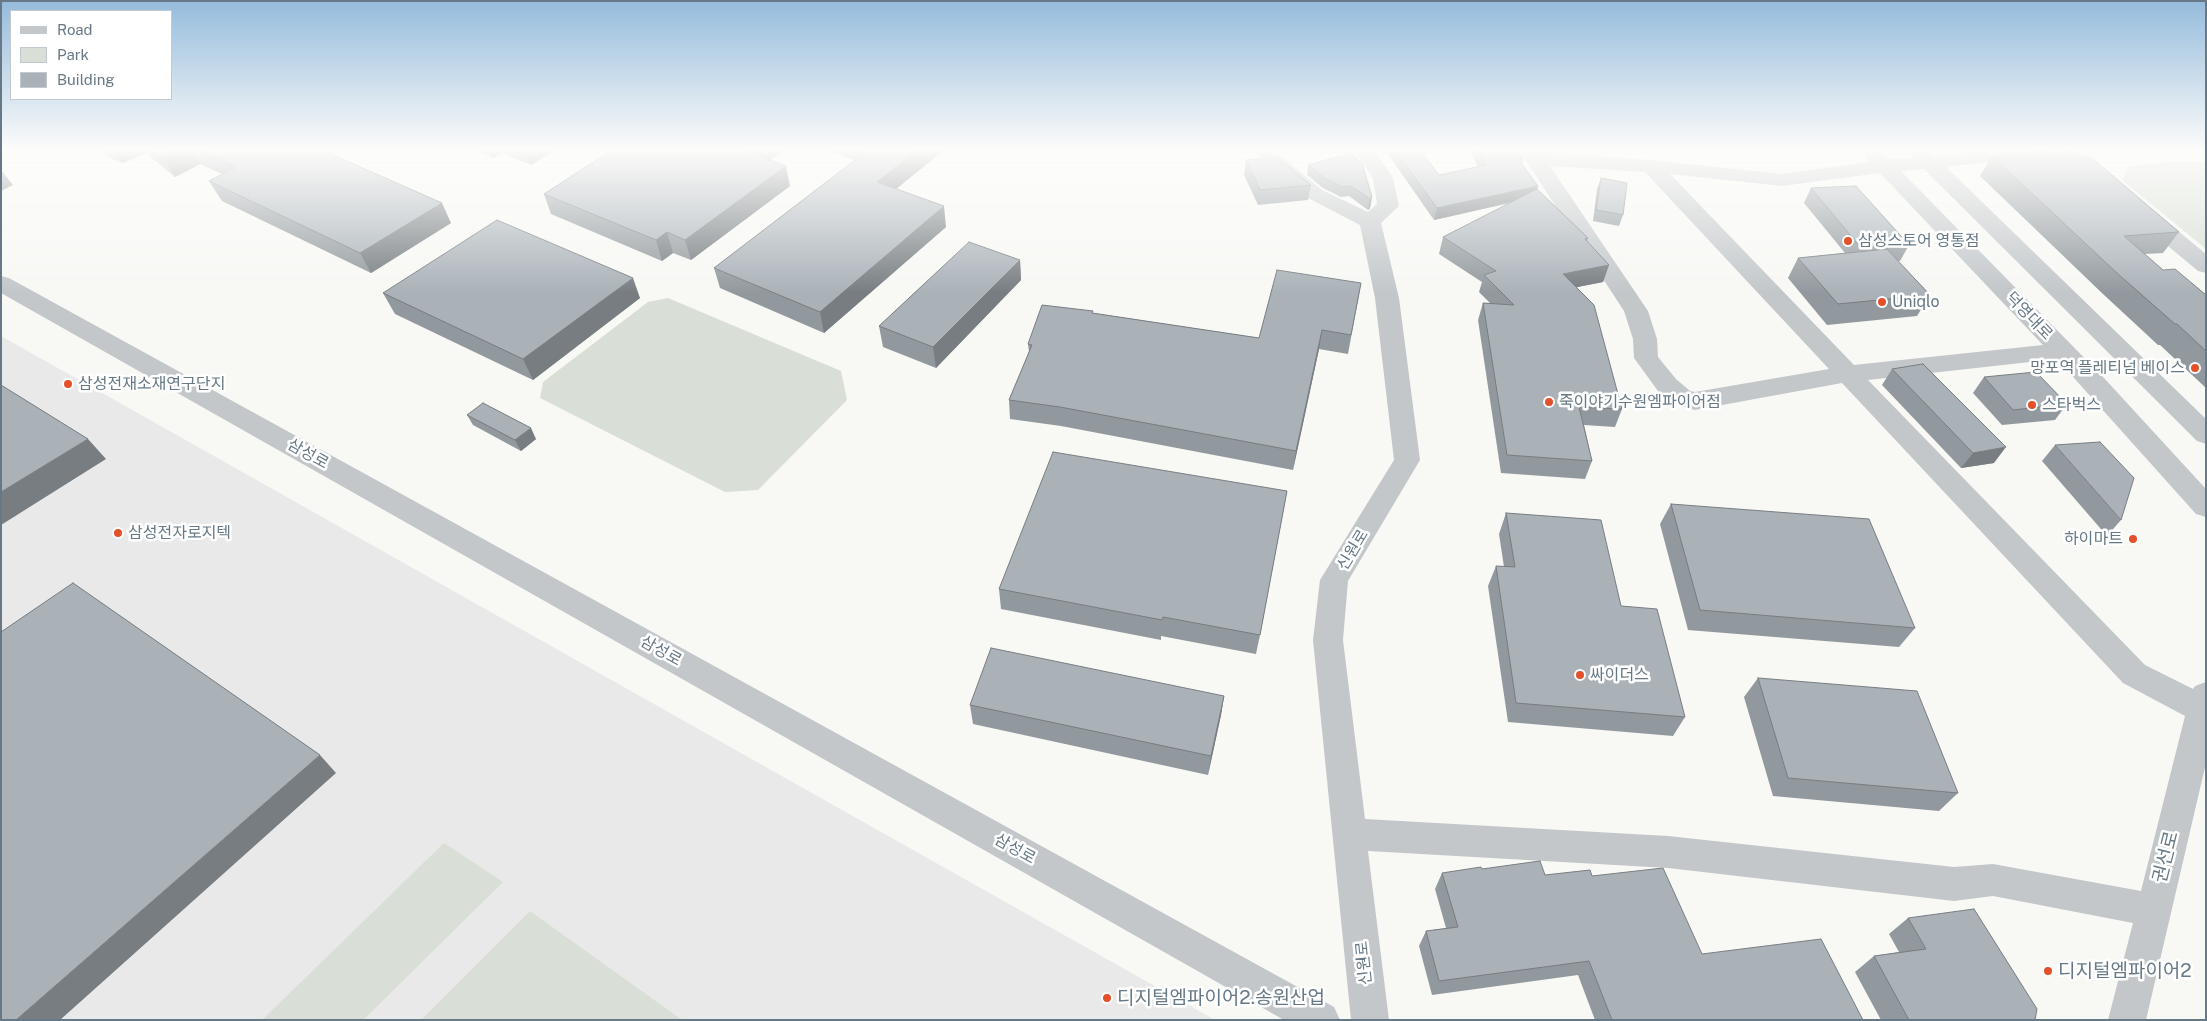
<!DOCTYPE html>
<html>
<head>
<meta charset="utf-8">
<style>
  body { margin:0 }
  #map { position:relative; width:2207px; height:1021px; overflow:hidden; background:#f8f8f5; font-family:"Public Sans",sans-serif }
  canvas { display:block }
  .frame { position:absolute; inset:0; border:2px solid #677986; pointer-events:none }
  .legend { position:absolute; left:10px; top:10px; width:162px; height:90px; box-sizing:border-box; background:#fff; border:1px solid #c2c9cf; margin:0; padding:6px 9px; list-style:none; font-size:15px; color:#677986 }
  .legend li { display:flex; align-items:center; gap:10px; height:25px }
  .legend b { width:25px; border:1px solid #c2c9cf }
</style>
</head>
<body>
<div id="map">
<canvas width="2207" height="1021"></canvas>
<div class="frame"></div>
<ul class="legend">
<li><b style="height:6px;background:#c3c7ca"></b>Road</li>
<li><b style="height:14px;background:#d9dfd6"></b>Park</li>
<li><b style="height:14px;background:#aab2b8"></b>Building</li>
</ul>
</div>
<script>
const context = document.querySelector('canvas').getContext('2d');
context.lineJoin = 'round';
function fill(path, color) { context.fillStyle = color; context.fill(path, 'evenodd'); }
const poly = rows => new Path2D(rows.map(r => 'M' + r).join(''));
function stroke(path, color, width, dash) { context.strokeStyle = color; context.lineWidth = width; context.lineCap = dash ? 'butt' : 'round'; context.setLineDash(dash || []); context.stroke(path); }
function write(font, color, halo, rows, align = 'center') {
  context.font = font + ' "Public Sans","Noto Sans KR",sans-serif'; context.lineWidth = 5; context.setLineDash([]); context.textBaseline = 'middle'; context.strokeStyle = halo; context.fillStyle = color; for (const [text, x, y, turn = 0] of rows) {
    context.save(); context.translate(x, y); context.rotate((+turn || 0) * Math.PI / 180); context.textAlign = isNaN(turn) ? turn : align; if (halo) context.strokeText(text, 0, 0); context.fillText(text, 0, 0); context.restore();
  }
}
const built = poly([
  [1,336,803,788,1215,1020,1,1020]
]);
const green = poly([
  [2181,161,2206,162,2206,249,2122,180,2129,166],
  [668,298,841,371,847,400,758,490,725,492,540,398,543,382,648,302],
  [444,843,503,882,363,1020,262,1020],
  [530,911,682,1020,421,1020]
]);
const minor = poly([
  [1251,150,1274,150,1322,190,1368,212,1377,204,1373,178,1354,150,1374,150,1393,178,1399,206,1381,223,1399,298,1420,460,1348,581,1343,640,1365,819,1668,836,1954,867,1993,864,2141,891,2185,716,2123,683,1842,383,1695,410,1673,404,1658,391,1634,358,1633,339,1624,311,1519,150,1651,160,1782,174,1869,162,1865,156,1868,152,1874,150,1882,152,1890,159,1912,158,1910,154,1913,150,1928,150,1934,156,1992,150,2050,150,2047,154,2040,156,1946,167,2206,419,2206,444,2197,441,1924,169,1901,171,2104,378,2206,489,2206,517,2196,514,2057,359,1868,380,2145,665,2193,689,2195,686,2206,682,2206,763,2146,1020,2108,1020,2133,923,1993,896,1954,901,1668,868,1368,851,1389,1020,1351,1020,1313,640,1320,580,1394,460,1375,298,1360,225,1308,198,1251,150],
  [1550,166,1645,172,1829,369,1695,392,1690,391,1676,379,1658,357,1657,339,1648,311,1550,166],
  [1880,173,2043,345,1854,365,1670,174,1782,186,1880,173],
  [2146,210,2154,211,2206,254,2206,273,2198,271,2138,221,2135,216,2138,211,2146,210],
  [1,276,9,278,1334,1007,1340,1020,1284,1020,1,293,1,276]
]);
const wall = poly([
  [100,150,322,150,451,223,371,273,222,201,209,181,222,174,200,164,175,177,146,153,123,163,115,160,101,153],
  [474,150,555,150,531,165,502,153,493,158],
  [612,150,784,150,770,160,790,186,691,260,673,253,662,261,551,214,544,194],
  [825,150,944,150,896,189,946,227,824,333,720,288,714,268,855,160],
  [1385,150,1420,150,1439,175,1478,167,1469,150,1518,150,1523,159,1522,164,1538,186,1537,189,1588,238,1587,242,1609,265,1603,282,1577,287,1622,409,1615,427,1584,425,1592,461,1585,479,1501,473,1478,320,1483,303,1490,303,1479,292,1482,282,1439,254,1443,237,1510,203,1434,220],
  [1992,156,2179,232,2163,253,2145,254,2163,270,2206,295,2206,388,2160,345,2158,345,2103,294,1980,176],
  [1246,160,1311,185,1308,200,1258,205,1244,175],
  [1308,165,1372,197,1370,208,1368,210,1349,196,1341,197,1323,188,1307,175],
  [1601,178,1623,215,1619,226,1593,221,1597,189],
  [1811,188,1909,245,1900,261,1898,261,1930,295,1917,316,1827,325,1788,278,1798,258,1845,253,1804,203],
  [1020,260,1021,280,936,368,883,347,879,326],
  [1361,283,1348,354,1319,349,1293,470,1061,426,1010,419,1009,400,1029,352,1028,344,1093,313,1259,338],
  [383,293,640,298,533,380,395,314],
  [1892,369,1994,463,1961,468,1882,385],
  [1984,377,2067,404,2055,420,2002,425,1973,393],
  [467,415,536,439,521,451,473,425],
  [2055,445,2121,520,2107,536,2042,461],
  [1287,491,1256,654,1161,636,1161,640,1001,609,999,589],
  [1671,504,1915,628,1899,647,1688,630,1660,524],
  [1506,513,1621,606,1685,717,1673,736,1508,722,1488,586,1496,566,1504,567,1499,534],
  [1758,678,1958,793,1939,811,1773,796,1744,697],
  [1224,696,1221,715,1208,775,973,724,970,705],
  [1482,869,1545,875,1592,876,1702,954,1863,1020,1595,1020,1578,975,1432,995,1419,946,1426,931,1446,928,1435,889,1442,873],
  [1908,918,2035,1020,1881,1020,1855,972,1874,956,1899,952,1889,934]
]);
const shadedWall = poly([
  [115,150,144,150,146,153,123,163],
  [176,150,192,150,200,164,175,177,163,157],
  [490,150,501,150,502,153,493,158],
  [525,150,555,150,531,165],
  [752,150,784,150,754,172,749,152],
  [917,150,944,150,880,202,877,182],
  [786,166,790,186,691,260,685,240],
  [1,170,13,185,1,191],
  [1538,186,1534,197,1434,220,1437,208],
  [1372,197,1370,208,1368,210,1370,199],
  [442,203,451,223,371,273,360,253],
  [944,206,946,227,824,333,820,312],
  [667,232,673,253,662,261,656,240],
  [1020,260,1021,280,936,368,933,347],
  [1609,265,1603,282,1557,291,1563,274],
  [633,278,640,298,533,380,523,359],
  [1322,330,1319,349,1293,470,1296,451],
  [531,428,536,439,521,451,515,440],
  [88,439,106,459,1,525,1,492],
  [2006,447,1994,463,1961,468,1973,453],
  [1287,491,1283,511,1256,654,1260,635],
  [1224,696,1221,715,1208,775,1211,756],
  [320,755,336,773,60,1020,16,1020]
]);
const building = poly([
  [154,150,176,150,163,157,154,150],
  [201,150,322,150,442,203,360,253,209,181,236,167,201,150],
  [612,150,752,150,749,152,786,166,685,240,667,232,656,240,544,194,612,150],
  [868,150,917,150,877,182,944,206,820,312,714,268,868,150],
  [1395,150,1420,150,1439,175,1486,165,1477,150,1518,150,1523,159,1519,160,1538,186,1437,208,1395,150],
  [2055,150,2065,150,2092,158,2179,232,2124,236,2163,270,2175,269,2206,295,2206,351,2177,324,2175,324,2118,274,1992,156,2055,150],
  [1351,153,1362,163,1372,197,1370,199,1351,186,1343,187,1325,178,1308,165,1351,153],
  [1276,157,1311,185,1260,190,1246,160,1276,157],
  [1601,178,1627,183,1623,215,1596,210,1601,178],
  [1856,186,1909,245,1861,248,1811,188,1856,186],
  [1537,189,1588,238,1585,239,1609,265,1563,274,1594,305,1622,409,1579,407,1592,461,1507,455,1483,303,1514,305,1484,275,1496,271,1443,237,1537,189],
  [497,220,633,278,523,359,383,293,497,220],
  [969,242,1020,260,933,347,879,326,969,242],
  [1887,249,1930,295,1838,304,1798,258,1887,249],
  [1277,270,1361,283,1351,335,1322,330,1296,451,1060,407,1009,400,1032,345,1028,344,1042,305,1093,311,1092,313,1259,338,1277,270],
  [1923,364,2006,447,1973,453,1892,369,1923,364],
  [2036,372,2067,404,2013,410,1984,377,2036,372],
  [1,385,88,439,1,492,1,385],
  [483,403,531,428,515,440,467,415,483,403],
  [2100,442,2134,478,2121,520,2055,445,2100,442],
  [1053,452,1287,491,1260,635,1163,617,1162,620,999,589,1053,452],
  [1671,504,1869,519,1915,628,1700,610,1671,504],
  [1506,513,1601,520,1621,606,1657,609,1685,717,1516,703,1496,566,1515,567,1506,513],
  [73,583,320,755,16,1020,1,1020,1,632,73,583],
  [991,648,1224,696,1211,756,970,705,991,648],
  [1758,678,1917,691,1958,793,1788,778,1758,678],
  [1540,861,1545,875,1590,870,1592,876,1663,868,1702,954,1821,939,1863,1020,1612,1020,1589,961,1439,981,1426,931,1458,927,1442,873,1481,867,1482,869,1540,861],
  [1974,909,2037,1009,2035,1020,1909,1020,1874,956,1926,949,1908,918,1974,909]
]);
const markers = [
  [1848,241,5,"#e35029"],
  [1882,302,5,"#e35029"],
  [2195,368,5,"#e35029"],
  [68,384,5,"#e35029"],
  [1549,402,5,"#e35029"],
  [2032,405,5,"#e35029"],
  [118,533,5,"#e35029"],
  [2133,539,5,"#e35029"],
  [1580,675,5,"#e35029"],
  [2048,971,5,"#e35029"],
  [1107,998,5,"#e35029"]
];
const poiNames = [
  ["삼성스토어 영통점",1858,241],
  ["Uniqlo",1892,302],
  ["망포역 플레티넘 베이스",2185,368,"right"],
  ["삼성전재소재연구단지",78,384],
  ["죽이야기수원엠파이어점",1559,402],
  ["스타벅스",2042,405],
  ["삼성전자로지텍",128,533],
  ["하이마트",2123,539,"right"],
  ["싸이더스",1590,675]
];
const streetNames = [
  ["덕영대로",2029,316,46],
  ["삼성로",308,454,29],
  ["신원로",1353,550,-59],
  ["삼성로",661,651,29],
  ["삼성로",1015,849,29],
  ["신원로",1364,963,-96]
];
const nearStreetnames = [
  ["권선로",2166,857,-76]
];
const nearPoinames = [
  ["디지털엠파이어2",2058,971],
  ["디지털엠파이어2.송원산업",1117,998]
];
fill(built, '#e8e9e8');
fill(green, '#d9dfd6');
fill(minor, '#c3c7ca');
fill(wall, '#92999e');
fill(shadedWall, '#777d81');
fill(building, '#aab2b8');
stroke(building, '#777d81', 1);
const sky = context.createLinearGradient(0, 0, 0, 293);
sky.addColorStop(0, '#95bbdc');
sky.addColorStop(0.51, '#fcfcfa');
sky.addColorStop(1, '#fcfcfa00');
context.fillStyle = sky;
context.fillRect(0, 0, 2207, 293);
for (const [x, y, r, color] of markers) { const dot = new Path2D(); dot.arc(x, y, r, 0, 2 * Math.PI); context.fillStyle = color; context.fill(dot); stroke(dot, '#fff', 2); }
write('16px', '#677986', '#fff', poiNames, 'left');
write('16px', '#677986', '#fff', streetNames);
write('19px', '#677986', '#fff', nearStreetnames);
write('19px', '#677986', '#fff', nearPoinames, 'left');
</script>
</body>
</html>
